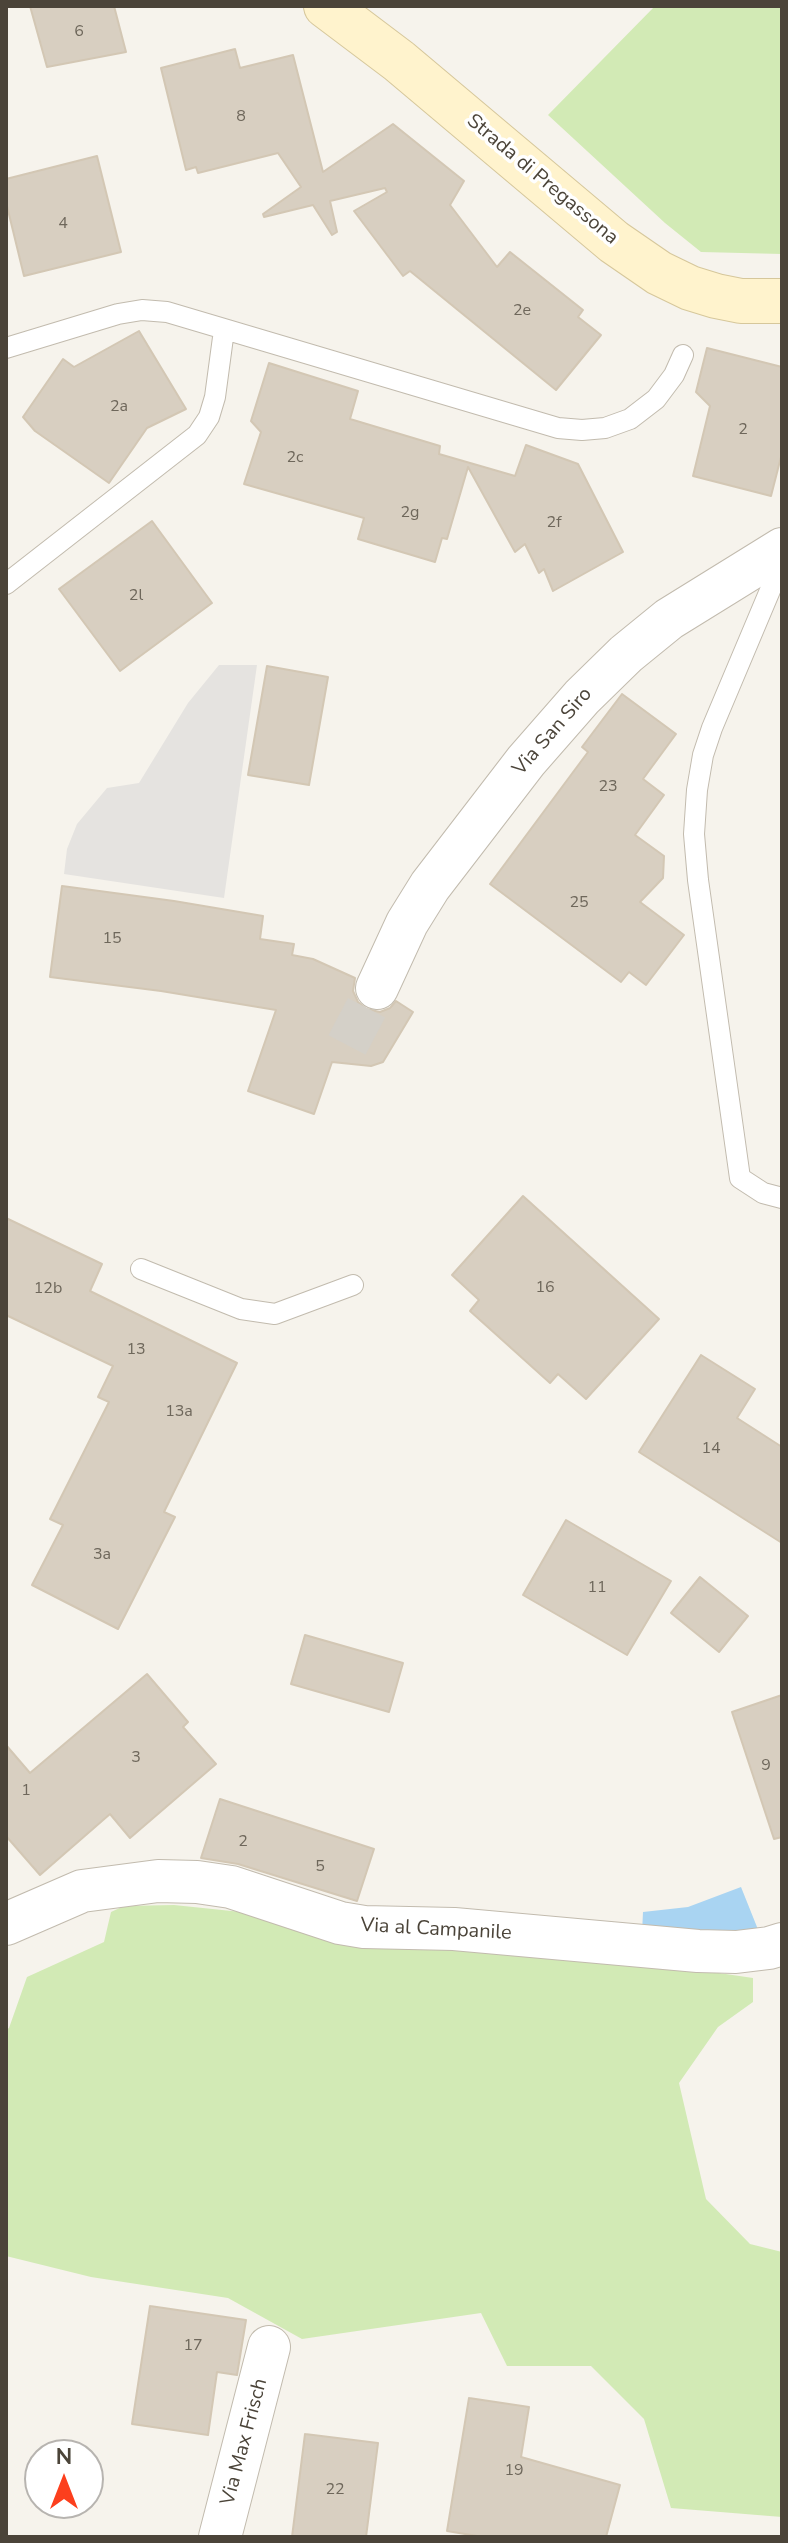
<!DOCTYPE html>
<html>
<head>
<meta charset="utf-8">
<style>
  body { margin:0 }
  #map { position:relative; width:788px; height:2543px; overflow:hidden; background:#f6f3ec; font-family:"Nunito Sans",sans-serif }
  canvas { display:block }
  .frame { position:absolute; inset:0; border:8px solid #4b4439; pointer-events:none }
  .north { position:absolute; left:24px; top:2439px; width:80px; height:80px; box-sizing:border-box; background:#fff; border:2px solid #b7b4b0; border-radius:50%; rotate:0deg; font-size:22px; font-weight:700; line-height:32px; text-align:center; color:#4b4439 }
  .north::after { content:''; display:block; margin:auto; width:28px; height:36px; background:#fc3f1d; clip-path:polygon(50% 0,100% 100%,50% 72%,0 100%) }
</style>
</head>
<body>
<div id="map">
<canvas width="788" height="2543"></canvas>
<div class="frame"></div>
<div class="north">N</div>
</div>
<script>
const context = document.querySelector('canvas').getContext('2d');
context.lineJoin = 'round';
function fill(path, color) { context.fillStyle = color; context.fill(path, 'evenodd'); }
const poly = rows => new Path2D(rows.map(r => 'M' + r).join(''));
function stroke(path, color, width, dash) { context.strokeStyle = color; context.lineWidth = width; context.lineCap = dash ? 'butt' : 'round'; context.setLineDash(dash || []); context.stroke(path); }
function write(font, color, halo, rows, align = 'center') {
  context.font = font + ' "Nunito Sans",sans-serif'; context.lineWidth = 7; context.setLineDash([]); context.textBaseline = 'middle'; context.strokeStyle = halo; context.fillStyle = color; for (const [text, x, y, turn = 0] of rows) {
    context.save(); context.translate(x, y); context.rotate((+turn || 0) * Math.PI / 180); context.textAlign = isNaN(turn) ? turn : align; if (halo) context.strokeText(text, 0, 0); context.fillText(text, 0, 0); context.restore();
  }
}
const green = poly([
  [655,6,782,6,782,254,701,252,665,223,548,115],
  [174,1905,452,1934,753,1978,753,2002,718,2027,679,2083,706,2199,750,2244,782,2252,782,2517,671,2508,644,2419,591,2366,507,2366,481,2313,302,2339,228,2298,91,2277,6,2256,6,2030,9,2028,27,1977,104,1942,111,1912,124,1906]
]);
const parking = poly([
  [219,665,257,665,224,898,64,874,67,849,77,824,107,788,139,783,188,703]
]);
const water = poly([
  [741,1887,759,1932,642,1933,643,1912,688,1907]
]);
const building = poly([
  [30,6,114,6,126,52,47,67,30,6],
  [235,49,240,68,293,55,323,172,393,124,464,181,450,205,497,267,510,252,583,310,578,317,601,335,556,390,410,271,403,276,354,211,387,192,385,188,330,201,337,232,332,235,313,205,264,217,263,214,301,187,278,153,198,173,196,167,186,170,161,68,235,49],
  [97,156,121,252,24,276,6,202,6,179,97,156],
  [139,331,186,409,147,428,109,483,35,431,23,417,63,359,74,367,139,331],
  [707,348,782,367,782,453,771,496,693,476,710,406,696,392,707,348],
  [269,363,358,391,350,419,440,446,439,454,515,476,526,445,578,464,623,552,553,591,544,569,539,573,525,544,515,552,468,467,447,539,442,538,435,562,358,539,364,518,244,484,261,432,251,421,269,363],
  [152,521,212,603,120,671,59,589,152,521],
  [267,666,328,677,309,785,248,775,267,666],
  [622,694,676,734,643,779,664,795,635,835,664,856,663,878,640,902,684,935,646,985,629,972,621,982,490,884,588,752,582,747,622,694],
  [62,886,174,901,263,916,260,939,294,944,292,955,313,959,355,978,353,991,358,1002,366,1009,380,1012,390,1008,396,1001,413,1012,383,1062,371,1066,332,1062,314,1114,248,1091,276,1010,161,991,50,977,62,886],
  [523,1196,659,1319,586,1399,558,1374,550,1383,470,1311,479,1300,452,1275,523,1196],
  [6,1218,102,1264,90,1291,237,1363,164,1512,175,1517,118,1629,32,1585,63,1525,50,1519,109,1402,98,1397,113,1366,6,1315,6,1218],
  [701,1355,755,1389,737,1418,782,1447,782,1543,639,1452,701,1355],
  [566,1520,671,1581,627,1655,523,1595,566,1520],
  [700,1577,748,1616,719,1652,671,1613,700,1577],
  [305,1635,403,1663,389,1712,291,1684,305,1635],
  [147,1674,188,1722,183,1727,216,1764,130,1838,110,1814,40,1875,6,1836,6,1745,30,1773,147,1674],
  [782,1695,782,1837,774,1839,732,1712,782,1695],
  [220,1799,374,1849,357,1901,238,1864,201,1858,220,1799],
  [150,2306,246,2320,237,2375,217,2372,208,2435,132,2424,150,2306],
  [469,2398,529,2407,521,2457,620,2485,606,2537,483,2537,447,2531,469,2398],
  [305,2434,378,2443,366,2537,292,2537,305,2434]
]);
const streetTunnel = poly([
  [347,1045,377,988]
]);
const lane = poly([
  [6,348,118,314,142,310,167,312,558,428,582,430,605,428,630,419,656,399,674,375,683,355],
  [782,562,712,728,703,755,697,790,694,834,698,880,740,1178,763,1193,782,1198],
  [6,584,197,435,209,417,215,397,224,330],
  [141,1269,241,1309,275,1314,353,1285]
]);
const street = poly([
  [377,988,407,923,430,886,526,761,582,697,626,654,669,619,782,549],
  [6,1924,82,1891,158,1881,197,1882,231,1887,340,1923,364,1927,454,1929,698,1951,736,1952,769,1948,782,1944],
  [220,2537,269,2347]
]);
const secondary = poly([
  [326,6,399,61,614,242,659,273,690,288,716,296,741,301,782,301]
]);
const numberNames = [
  ["6",79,32],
  ["8",241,117],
  ["4",63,224],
  ["2e",522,311],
  ["2a",119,407],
  ["2",743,430],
  ["2c",295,458],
  ["2g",410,513],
  ["2f",554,523],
  ["2l",136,596],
  ["23",608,787],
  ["25",579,903],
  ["15",112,939],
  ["16",545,1288],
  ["12b",48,1289],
  ["13",136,1350],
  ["13a",179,1412],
  ["14",711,1449],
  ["3a",102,1555],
  ["11",597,1588],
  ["3",136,1758],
  ["9",766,1766],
  ["1",26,1791],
  ["2",243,1842],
  ["5",320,1867],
  ["17",193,2346],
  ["19",514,2471],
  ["22",335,2490]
];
const streetNames = [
  ["Strada di Pregassona",542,180,40],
  ["Via San Siro",553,732,-49],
  ["Via al Campanile",436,1930,3],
  ["Via Max Frisch",245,2442,-75]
];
fill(green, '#d2eab5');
fill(parking, '#e5e3e0');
fill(water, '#a9d4f2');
fill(building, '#d8cfc1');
stroke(building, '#d3c7b4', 2);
stroke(streetTunnel, '#d4d0c8', 42, [42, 21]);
stroke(lane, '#c2bbae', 22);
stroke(street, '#c2bbae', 44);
stroke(secondary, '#d6c79b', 46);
stroke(lane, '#fff', 20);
stroke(street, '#fff', 42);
stroke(secondary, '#fff3cd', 44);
write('16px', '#6e675b', null, numberNames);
write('20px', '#4b4439', '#fff', streetNames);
</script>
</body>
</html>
